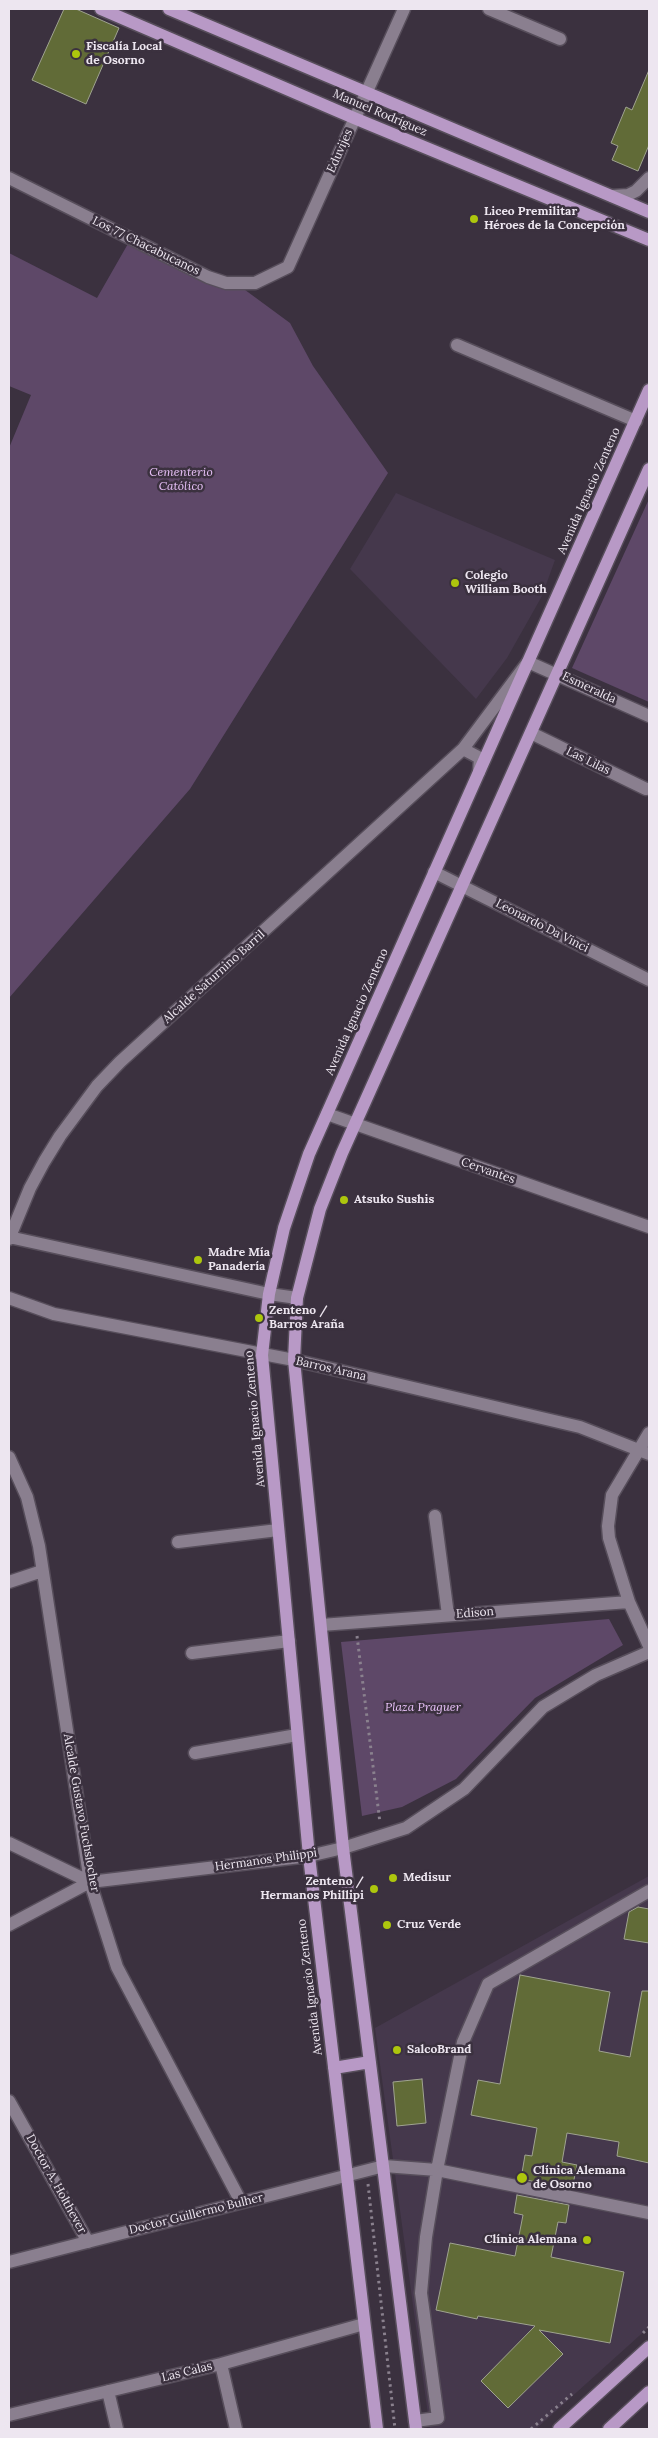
<!DOCTYPE html>
<html>
<head>
<meta charset="utf-8">
<style>
  body { margin:0 }
  #map { position:relative; width:658px; height:2438px; overflow:hidden; background:#3b313f; font-family:Lora,serif }
  canvas { display:block }
  .frame { position:absolute; inset:0; border:10px solid #ede6f0; pointer-events:none }
</style>
</head>
<body>
<div id="map">
<canvas width="658" height="2438"></canvas>
<div class="frame"></div>
</div>
<script>
const context = document.querySelector('canvas').getContext('2d');
context.lineJoin = 'round';
function fill(path, color) { context.fillStyle = color; context.fill(path, 'evenodd'); }
const poly = rows => new Path2D(rows.map(r => 'M' + r).join(''));
function stroke(path, color, width, dash) { context.strokeStyle = color; context.lineWidth = width; context.lineCap = dash ? 'butt' : 'round'; context.setLineDash(dash || []); context.stroke(path); }
function write(font, color, halo, rows, align = 'center') {
  context.font = font + ' Lora,serif'; context.lineWidth = 5; context.setLineDash([]); context.textBaseline = 'middle'; context.strokeStyle = halo; context.fillStyle = color; for (const [text, x, y, turn = 0] of rows) {
    context.save(); context.translate(x, y); context.rotate((+turn || 0) * Math.PI / 180); context.textAlign = isNaN(turn) ? turn : align; if (halo) context.strokeText(text, 0, 0); context.fillText(text, 0, 0); context.restore();
  }
}
const built = poly([
  [396,493,555,560,542,596,507,658,476,699,350,569],
  [649,1876,649,2327,536,2429,430,2429,375,2028]
]);
const green = poly([
  [129,242,237,284,290,323,313,366,388,473,190,789,9,998,9,448,31,395,9,386,9,253,97,298],
  [649,499,649,702,572,668],
  [609,1619,623,1645,535,1698,456,1779,402,1807,362,1816,341,1642]
]);
const building = poly([
  [64,9,76,9,119,28,86,104,32,80,64,9],
  [649,70,649,145,638,171,612,160,618,146,611,143,626,107,632,110,649,70],
  [638,1907,649,1909,649,1943,624,1939,629,1912,638,1907],
  [520,1975,610,1992,599,2051,630,2057,642,1991,649,1991,649,2163,617,2156,619,2142,567,2133,562,2162,577,2165,572,2189,521,2179,525,2155,532,2156,537,2128,471,2115,478,2080,500,2084,520,1975],
  [422,2079,426,2123,397,2126,393,2082,422,2079],
  [517,2195,569,2205,566,2223,558,2222,551,2257,624,2272,610,2343,539,2330,563,2354,508,2408,481,2381,535,2326,478,2316,477,2319,436,2310,450,2243,515,2256,523,2215,514,2213,517,2195]
]);
const path = poly([
  [357,1636,380,1823],
  [368,2184,395,2429],
  [643,2333,649,2327],
  [531,2429,572,2394]
]);
const minor = poly([
  [489,9,560,39],
  [9,178,208,277,226,283,255,283,288,267,404,9],
  [612,196,628,195,636,191,649,178],
  [457,345,636,421],
  [531,733,646,789],
  [463,749,480,758,479,772],
  [434,872,649,980],
  [327,1114,649,1227],
  [9,1237,269,1294,297,1298],
  [9,1239,30,1188,44,1162,60,1136,97,1086,120,1062,463,749,528,662,649,716],
  [9,1298,54,1314,294,1360,580,1427,649,1454],
  [649,1433,612,1495,608,1526,609,1538,629,1602,649,1646],
  [9,1457,27,1497,39,1546,90,1882,117,1967,241,2202],
  [435,1516,448,1615],
  [178,1542,278,1530],
  [9,1582,42,1571],
  [321,1625,629,1602],
  [192,1653,289,1641],
  [195,1753,297,1735],
  [9,1843,90,1882,309,1856,343,1848,406,1828,464,1789,543,1707,596,1675,649,1652],
  [9,1925,90,1882],
  [9,2101,88,2242],
  [9,2262,384,2166,437,2170,649,2213],
  [221,2364,236,2429],
  [108,2391,117,2429],
  [9,2415,221,2364,364,2324],
  [415,2421,438,2418,421,2293,426,2237,437,2170,463,2042,488,1984,649,1891]
]);
const major = poly([
  [101,9,354,118,649,240],
  [169,9,649,212],
  [334,2068,370,2062],
  [377,2429,309,1856,262,1355,269,1294,284,1228,309,1154,649,390],
  [416,2429,343,1848,294,1360,297,1298,320,1209,342,1153,649,469],
  [559,2429,649,2347],
  [609,2429,649,2392]
]);
const markers = [
  [76,54,5,"#adc60d"],
  [474,219,5,"#adc60d"],
  [455,583,5,"#adc60d"],
  [344,1200,5,"#adc60d"],
  [198,1260,5,"#adc60d"],
  [259,1318,5,"#adc60d"],
  [393,1878,5,"#adc60d"],
  [374,1889,5,"#adc60d"],
  [387,1925,5,"#adc60d"],
  [397,2050,5,"#adc60d"],
  [522,2178,6,"#adc60d"],
  [587,2240,5,"#adc60d"]
];
const poiNames = [
  ["Fiscalía Local",86,47],
  ["de Osorno",86,61],
  ["Liceo Premilitar",484,212],
  ["Héroes de la Concepción",484,226],
  ["Colegio",465,576],
  ["William Booth",465,590],
  ["Atsuko Sushis",354,1200],
  ["Madre Mía",208,1253],
  ["Panadería",208,1267],
  ["Zenteno /",269,1311],
  ["Barros Araña",269,1325],
  ["Medisur",403,1878],
  ["Zenteno /",364,1882,"right"],
  ["Hermanos Phillipi",364,1896,"right"],
  ["Cruz Verde",397,1925],
  ["SalcoBrand",407,2050],
  ["Clínica Alemana",533,2171],
  ["de Osorno",533,2185],
  ["Clínica Alemana",577,2240,"right"]
];
const streetNames = [
  ["Manuel Rodríguez",380,113,23],
  ["Eduvijes",340,151,-66],
  ["Los 77 Chacabucanos",146,246,26],
  ["Avenida Ignacio Zenteno",589,491,-66],
  ["Esmeralda",589,688,25],
  ["Las Lilas",588,761,26],
  ["Leonardo Da Vinci",542,926,27],
  ["Alcalde Saturnino Barril",214,977,-42],
  ["Avenida Ignacio Zenteno",357,1012,-66],
  ["Cervantes",488,1171,19],
  ["Barros Arana",331,1369,13],
  ["Avenida Ignacio Zenteno",255,1419,-95],
  ["Edison",475,1613,-4],
  ["Alcalde Gustavo Fuchslocher",81,1813,80],
  ["Hermanos Philippi",266,1860,-8],
  ["Avenida Ignacio Zenteno",310,1987,-97],
  ["Doctor A. Holthever",56,2184,61],
  ["Doctor Guillermo Bulher",196,2214,-14],
  ["Las Calas",187,2372,-14]
];
const parkNames = [
  ["Cementerio",181,473],
  ["Católico",181,487],
  ["Plaza Praguer",423,1708]
];
fill(built, '#45384c');
fill(green, '#5e4868');
fill(building, '#616b37');
stroke(building, '#9fa390', 1);
stroke(minor, '#574e5b', 15);
stroke(major, '#574e5b', 15);
stroke(path, '#8a818e', 3, [2.5, 4]);
stroke(minor, '#8a7f8f', 12);
stroke(major, '#b899c6', 12);
for (const [x, y, r, color] of markers) { const dot = new Path2D(); dot.arc(x, y, r, 0, 2 * Math.PI); context.fillStyle = color; context.fill(dot); stroke(dot, '#3b313f', 2); }
write('bold 12px', '#ede6f0', '#3b313f', poiNames, 'left');
write('12px', '#ede6f0', '#3b313f', streetNames);
write('italic 12px', '#e7c0f7', '#3b313f', parkNames);
</script>
</body>
</html>
